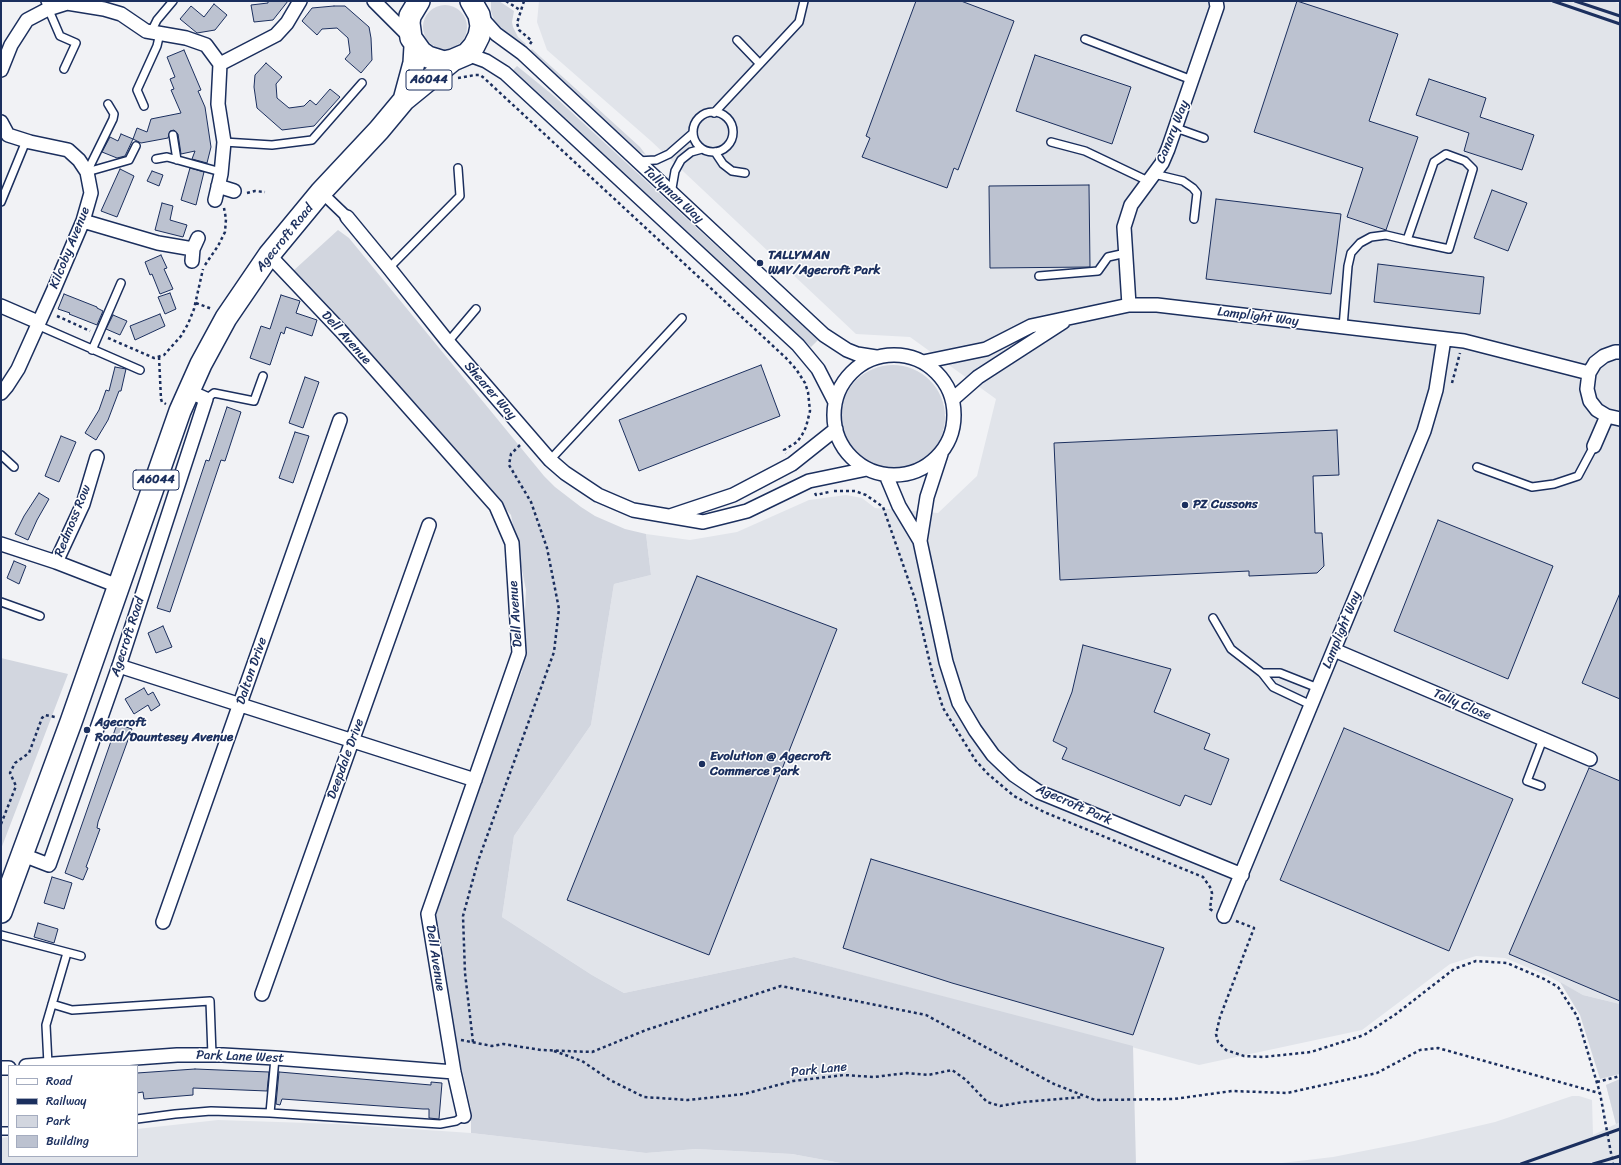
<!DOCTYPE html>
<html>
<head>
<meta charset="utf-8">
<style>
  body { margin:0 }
  #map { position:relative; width:1621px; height:1165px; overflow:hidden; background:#f1f2f5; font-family:Sriracha,sans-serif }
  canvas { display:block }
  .frame { position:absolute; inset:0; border:2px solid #1b2f5e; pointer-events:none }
  .legend { position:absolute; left:8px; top:1065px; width:130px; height:92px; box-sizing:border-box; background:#fff; border:1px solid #a4acbf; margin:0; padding:5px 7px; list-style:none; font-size:12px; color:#1b2f5e }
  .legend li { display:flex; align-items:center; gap:8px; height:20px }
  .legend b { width:20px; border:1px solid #a4acbf }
</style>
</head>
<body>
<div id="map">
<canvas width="1621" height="1165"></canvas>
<div class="frame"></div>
<ul class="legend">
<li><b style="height:5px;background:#fff"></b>Road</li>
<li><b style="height:5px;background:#1b2f5e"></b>Railway</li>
<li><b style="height:11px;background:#d2d6df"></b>Park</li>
<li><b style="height:11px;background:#bcc2d0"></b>Building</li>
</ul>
</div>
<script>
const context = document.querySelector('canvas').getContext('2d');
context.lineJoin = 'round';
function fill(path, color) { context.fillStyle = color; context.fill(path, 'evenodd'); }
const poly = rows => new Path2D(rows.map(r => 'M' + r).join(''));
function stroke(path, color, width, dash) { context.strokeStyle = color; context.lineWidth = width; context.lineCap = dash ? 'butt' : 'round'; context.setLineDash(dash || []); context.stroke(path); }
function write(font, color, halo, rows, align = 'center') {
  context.font = font + ' Sriracha,sans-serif'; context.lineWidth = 3; context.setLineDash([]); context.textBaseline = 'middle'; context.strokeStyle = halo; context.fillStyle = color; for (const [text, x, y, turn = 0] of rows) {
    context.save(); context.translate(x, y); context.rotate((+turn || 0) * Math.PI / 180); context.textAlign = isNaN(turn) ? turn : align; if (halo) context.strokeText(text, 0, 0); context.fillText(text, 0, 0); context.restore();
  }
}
const built = poly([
  [539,1,1612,1,1620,4,1620,1004,1583,995,1546,975,1505,958,1476,956,1450,964,1362,1030,1199,1065,794,957,624,993,592,975,502,917,514,836,591,725,614,584,651,575,646,534,690,540,737,532,809,500,846,495,862,498,875,508,938,513,977,476,996,399,910,337,856,334,651,141,547,50,537,22],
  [1620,1079,1620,1163,1616,1164,1273,1164,1333,1157,1414,1141,1495,1122,1572,1096,1579,1096,1592,1100,1593,1135,1616,1124,1606,1085],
  [218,1120,338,1124,471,1133,646,1153,696,1149,792,1154,846,1164,1,1164,1,1138,9,1137,9,1156,137,1156,137,1129]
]);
const green = poly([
  [491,1,499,1,514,11,512,22,513,27,518,37,526,44,521,49,496,26,491,11],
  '423 27a22 22 0 1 1 44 0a22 22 0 1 1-44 0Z',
  [532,49,640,147,646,155,638,151,565,84,527,54],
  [517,66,554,96,818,340,811,347,512,71],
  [338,230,349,238,544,476,555,487,581,507,595,516,625,529,646,534,651,575,614,584,591,725,514,836,502,917,592,975,624,993,794,957,1133,1046,1136,1164,846,1164,792,1154,696,1149,646,1153,471,1133,471,1109,457,1048,432,916,522,671,526,590,511,515,293,271],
  '841 417a52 52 0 1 1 104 0a52 52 0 1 1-104 0Z',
  [1,658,68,674,1,849],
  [1560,982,1583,995,1620,1004,1620,1074,1600,1079,1580,1015],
  [1620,1079,1620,1122,1616,1124,1606,1085]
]);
const building = poly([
  [268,1,288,1,273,20,254,22,251,5,268,3,268,1],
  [916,1,961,1,1014,21,958,170,954,168,947,188,862,157,870,138,866,136,916,1],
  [1297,1,1398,34,1369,121,1418,137,1386,230,1347,217,1363,168,1254,132,1297,1],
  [214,4,227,15,215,30,197,33,180,19,191,6,204,17,214,4],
  [334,6,345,6,369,27,371,38,372,60,361,73,345,59,350,53,348,38,337,28,322,29,317,35,302,21,312,8,334,6],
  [184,50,201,90,198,91,205,107,211,147,207,163,192,159,195,151,181,154,178,134,174,130,170,131,168,138,141,143,133,139,137,128,147,132,151,119,181,113,171,90,174,89,170,79,175,77,167,57,184,50],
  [1035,55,1131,87,1112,144,1016,111,1035,55],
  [266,63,282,77,276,84,277,98,289,108,304,106,310,100,316,105,330,89,340,97,314,126,282,130,257,108,254,87,255,75,266,63],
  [1429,79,1486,98,1480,117,1534,135,1522,170,1464,151,1469,133,1416,115,1429,79],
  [121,134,133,139,125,156,117,158,102,152,110,137,118,141,121,134],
  [190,168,204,172,196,205,181,200,190,168],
  [120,169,134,176,117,217,101,211,120,169],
  [152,171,163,175,159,186,147,181,152,171],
  [1089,185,1090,267,990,268,989,186,1089,185],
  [1492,190,1527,203,1508,251,1474,238,1492,190],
  [1216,199,1341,214,1331,294,1206,279,1216,199],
  [162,203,173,206,170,220,187,225,183,237,155,230,162,203],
  [161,255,167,268,164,269,173,289,160,294,152,274,150,275,145,262,161,255],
  [1378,264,1484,277,1480,314,1374,302,1378,264],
  [170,293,176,309,165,314,158,297,170,293],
  [64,294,97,307,97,308,103,311,97,325,69,314,70,313,58,309,64,294],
  [281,295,300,301,296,313,317,320,312,336,286,327,284,334,281,332,270,365,250,358,261,326,270,329,281,295],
  [160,314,165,326,135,340,130,326,160,314],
  [113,315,127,321,120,335,106,329,113,315],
  [761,365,780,416,639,471,619,420,761,365],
  [115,367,126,369,121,391,119,391,108,420,96,440,85,433,99,410,106,390,109,391,115,367],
  [305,377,319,382,303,428,289,423,305,377],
  [227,407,241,412,225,461,221,460,170,612,157,608,206,460,209,461,227,407],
  [1337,430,1339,475,1313,476,1315,533,1322,533,1324,566,1317,573,1249,576,1249,571,1060,580,1054,443,1337,430],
  [295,432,309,436,293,483,279,478,295,432],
  [61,436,76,442,59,482,45,476,61,436],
  [39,493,49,499,37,520,28,540,15,534,24,516,39,493],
  [1438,520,1553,566,1508,679,1394,631,1438,520],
  [14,561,26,566,19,584,7,578,14,561],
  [697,576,837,629,709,955,567,900,697,576],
  [1620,593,1620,699,1582,683,1620,593],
  [163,626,172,647,156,653,148,633,163,626],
  [1083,645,1171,669,1154,712,1210,734,1204,749,1229,759,1211,805,1185,795,1180,806,1062,759,1067,748,1053,741,1072,692,1083,645],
  [144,688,148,695,153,692,160,705,151,711,148,705,134,714,125,699,144,688],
  [117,724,132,729,98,822,97,828,100,829,86,867,88,868,83,880,65,873,117,724],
  [1344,728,1513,799,1449,951,1280,880,1344,728],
  [1589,768,1620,781,1620,1001,1509,954,1589,768],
  [871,859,1164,948,1133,1035,952,983,843,948,871,859],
  [52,877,72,883,64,909,44,903,52,877],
  [38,923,58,929,54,943,34,937,38,923],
  [195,1069,269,1072,267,1091,193,1088,193,1095,144,1099,143,1092,137,1093,137,1073,195,1069],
  [279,1072,431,1085,431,1082,442,1083,439,1119,429,1118,429,1109,423,1109,282,1099,280,1105,276,1104,279,1072]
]);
const path = poly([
  [506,1,520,10],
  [524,1,517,23,519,30,532,41,530,44],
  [458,78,475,75,480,75,484,78,786,358,796,369,805,383,808,392,810,411,806,427,802,435,797,442,784,450,786,453],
  [247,193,255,191,265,192],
  [205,265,218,246,225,232,226,219,224,208],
  [196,303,212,309],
  [57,316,90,331],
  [108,338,154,358,164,355,181,336,188,324,194,309,203,269],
  [159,357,161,399,162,402,166,404],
  [1452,383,1460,353],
  [834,491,855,491,866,495,883,507,915,599,933,676,943,708,976,761,988,774,1014,796,1044,812,1203,877,1210,887,1212,893,1210,909,1213,911],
  [815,493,816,495,829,492],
  [1,824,16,786,10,773,15,763,29,753,42,718,45,715,55,717],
  [1236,921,1254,928,1220,1017,1216,1034,1218,1042,1226,1050,1244,1056,1263,1057,1311,1052,1364,1035,1396,1014,1454,969,1476,961,1507,963,1544,979,1558,987,1577,1016,1600,1093,1613,1164],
  [461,1040,492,1046,503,1044,541,1050,592,1052,646,1030,781,986,926,1015,1054,1084,1095,1100,1174,1099,1232,1091,1287,1093,1377,1073,1420,1050,1438,1048,1599,1093],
  [473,1042,465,973,463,916,478,861,554,652,559,609,547,548,531,502,509,465,511,454,520,445],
  [554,1051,582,1061,610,1080,644,1097,688,1100,744,1094,793,1081,844,1075,874,1077,907,1073,928,1075,952,1070,966,1080,987,1102,1000,1106,1023,1102,1083,1097],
  [1597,1082,1620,1076]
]);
const service = poly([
  [45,1,60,36,76,43,64,69],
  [151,32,157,20,173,1],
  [1085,39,1192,80],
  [737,40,760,64],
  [144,106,137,90,157,46,160,33],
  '693 132a20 20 0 1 1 40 0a20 20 0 1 1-40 0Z',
  [714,113,799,22,804,1],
  [1176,128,1204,138],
  [173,135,177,160],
  [224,142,272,145,312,140,362,83],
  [1051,142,1085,151,1148,181],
  [715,152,723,164,732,171,745,173],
  [156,159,167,157,221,172],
  [637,161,656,160,669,154,693,133],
  [87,172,113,119,114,114,108,104],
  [87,172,129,160,136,146],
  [1154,174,1183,181,1193,188,1197,193,1194,219],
  [671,194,675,171,681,160,691,152,702,149],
  [1,202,26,141],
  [389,268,460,196,458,168],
  [1039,276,1098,271,1108,257,1126,253],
  [37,325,140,370],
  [1343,327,1348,266,1351,253,1360,243,1371,237,1386,235,1407,240,1449,249,1473,169,1465,161,1446,154,1434,162,1407,240],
  [448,342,476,309],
  [92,350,121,283],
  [206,399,214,393,254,401,263,376],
  [1,455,14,467],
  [550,460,682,318],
  [1477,467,1532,487,1554,484,1578,476,1594,446],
  [1,602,40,616],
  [1213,618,1231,649,1262,673,1273,687,1311,705],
  [1262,673,1280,673,1318,688],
  [1541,786,1527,781,1543,739],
  [1,935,81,956],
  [52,1004,72,1010,210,1001,212,1055],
  [48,1064,46,1025,67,953],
  [270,1113,275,1058],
  [137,1119,175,1114,211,1111,270,1113,440,1124,456,1121,464,1116],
  [1,1131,9,1131]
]);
const pedestrian = poly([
  [321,192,347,217]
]);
const minor = poly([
  [374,1,411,38],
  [479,15,496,34,522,53,824,335,847,350,857,354,876,357],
  [467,54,486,61,505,73,798,345,818,369,835,402],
  [1,70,11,45,27,20,48,9,67,3,104,9,121,14,146,31,186,38,206,45,220,64,276,35,287,23,300,1],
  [1,122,8,135,30,142,68,150,79,160,87,172,91,193,83,221,54,289,18,369,7,386,1,393],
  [218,186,234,191],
  [215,200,221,174,224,142,218,104,220,64],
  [347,217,389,268,448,342,550,460,565,473,598,495,633,510,703,522,747,511,809,481,867,469],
  [83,221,158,243,193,249],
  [269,255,341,331,496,506,512,543,519,653,428,914,454,1072,464,1116],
  [192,261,193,249,198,238],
  [1129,305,1124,227,1131,205,1162,163,1168,149,1217,7,1216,1],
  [1,306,38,322],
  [1620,352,1615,352,1604,356,1595,363,1589,373,1587,389,1590,401,1597,410,1607,416,1620,419],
  '834 415a60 60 0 1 1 120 0a60 60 0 1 1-120 0Z',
  [923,362,986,349,1031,326,1129,305,1157,305,1464,341,1589,373],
  [953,399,978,377,1063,322],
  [1594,446,1607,416],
  [886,475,899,506,920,541,946,662,959,703,975,730,993,755,1014,775,1039,792,1242,875],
  [670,516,733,495,792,464,836,429],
  [920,541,927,497,941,454],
  [1,544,56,562,118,586],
  [56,562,83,504,97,457],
  [1334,650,1590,759],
  [119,666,475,780],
  [23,855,49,865,119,666,206,399,188,391],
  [1224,916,1424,431,1436,390,1444,339],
  [163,922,340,420],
  [262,994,429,525],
  [26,1066,177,1055,223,1055,275,1058,454,1072],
  [1,1068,9,1068]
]);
const primary = poly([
  [419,1,410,16,409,23,411,38,421,52,428,57,444,62,453,60,467,54,474,46,479,36,481,26,479,15,471,1],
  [404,100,414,63,415,46],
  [1,912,71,722,180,411,201,364,226,318,269,255,321,192,379,130,404,100,453,60]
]);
const rail = poly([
  [1553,1,1620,24],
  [1575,1,1620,16],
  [1521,1164,1620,1129],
  [1593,1164,1620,1156]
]);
const markers = [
  [760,263,4,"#1b2f5e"],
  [1185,505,4,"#1b2f5e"],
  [87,730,4,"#1b2f5e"],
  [702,764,4,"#1b2f5e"]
];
const shields = [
  [429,80,46],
  [156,480,46]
];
const shieldNames = [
  ["A6044",429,80],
  ["A6044",156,480]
];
const streetNames = [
  ["Canary Way",1173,132,-68],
  ["Tallyman Way",673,195,43],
  ["Agecroft Road",285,238,-51],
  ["Kilcoby Avenue",70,248,-68],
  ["Lamplight Way",1258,317,7],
  ["Dell Avenue",346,338,48],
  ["Shearer Way",490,391,49],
  ["Redmoss Row",73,521,-68],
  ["Dell Avenue",516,614,-94],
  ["Lamplight Way",1342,630,-68],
  ["Agecroft Road",128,637,-72],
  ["Dalton Drive",252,671,-71],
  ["Tally Close",1462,705,23],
  ["Deepdale Drive",346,759,-70],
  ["Agecroft Park",1074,805,24],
  ["Dell Avenue",435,958,81],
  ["Park Lane West",240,1057,2],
  ["Park Lane",819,1070,-6]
];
const poiNames = [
  ["TALLYMAN",768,256],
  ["WAY/Agecroft Park",768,271],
  ["PZ Cussons",1193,505],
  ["Agecroft",95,723],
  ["Road/Dauntesey Avenue",95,738],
  ["Evolution @ Agecroft",710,757],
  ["Commerce Park",710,772]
];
fill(built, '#e1e4ea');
fill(green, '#d2d6df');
fill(building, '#bcc2d0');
stroke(building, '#1b2f5e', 1);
stroke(service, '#1b2f5e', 10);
stroke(pedestrian, '#1b2f5e', 13);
stroke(minor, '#1b2f5e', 16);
stroke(primary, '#1b2f5e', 24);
stroke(path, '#1b2f5e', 2.5, [3, 3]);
stroke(service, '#fff', 7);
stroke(pedestrian, '#fff', 10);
stroke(minor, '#fff', 13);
stroke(primary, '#fff', 21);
stroke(rail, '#1b2f5e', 3);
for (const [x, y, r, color] of markers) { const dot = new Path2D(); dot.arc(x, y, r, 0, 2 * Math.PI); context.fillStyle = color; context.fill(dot); stroke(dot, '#fff', 1.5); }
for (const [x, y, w] of shields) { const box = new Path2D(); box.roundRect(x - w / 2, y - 10, w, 20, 3); context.fillStyle = '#fff'; context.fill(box); stroke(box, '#1b2f5e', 1); }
write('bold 12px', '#1b2f5e', null, shieldNames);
write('13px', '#1b2f5e', '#fff', streetNames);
write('bold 13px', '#1b2f5e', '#fff', poiNames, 'left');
</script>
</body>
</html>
